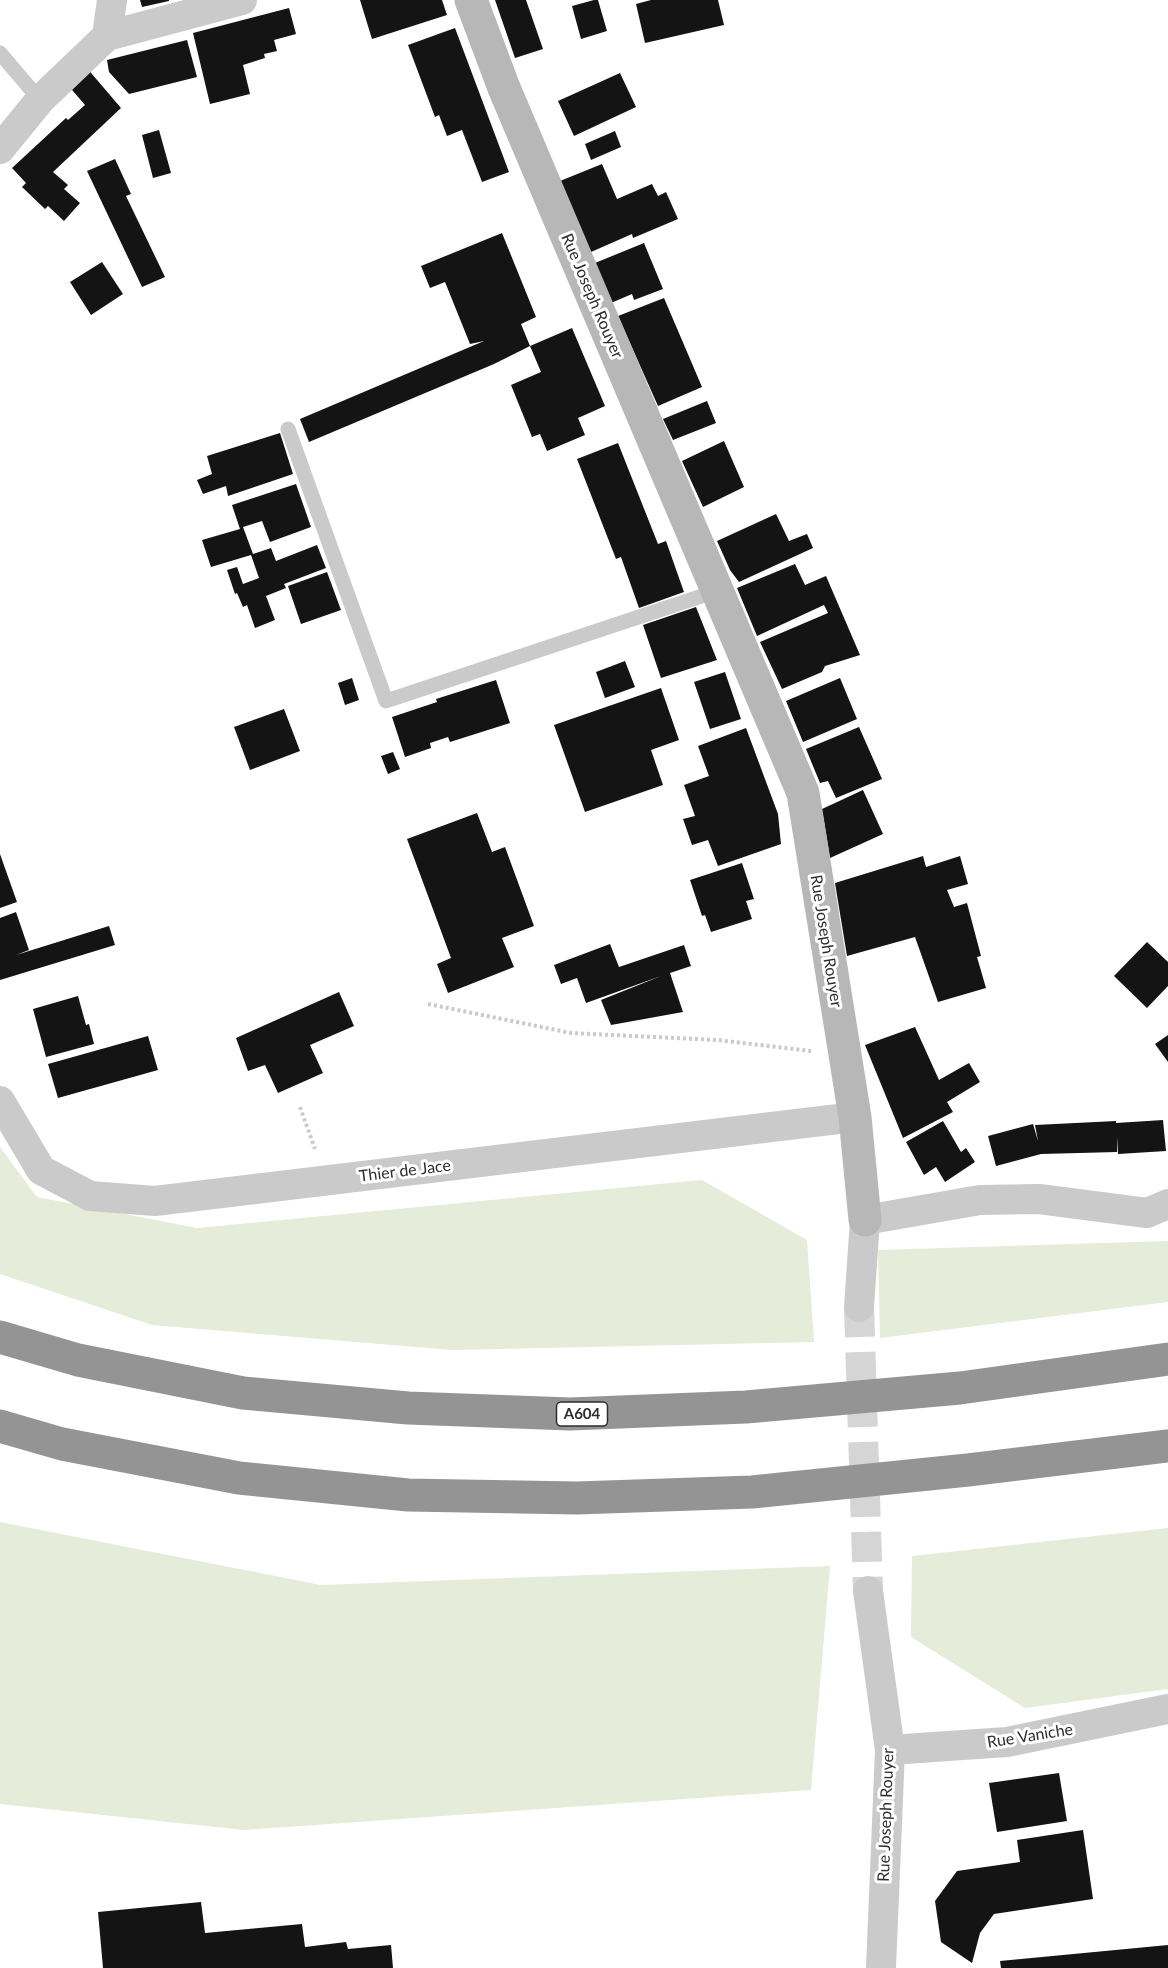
<!DOCTYPE html>
<html>
<head>
<meta charset="utf-8">
<style>
  body { margin:0 }
  canvas { display:block; background:#fff }
</style>
</head>
<body>
<canvas width="1168" height="1968"></canvas>
<script>
const context = document.querySelector('canvas').getContext('2d');
context.lineJoin = 'round';
function fill(path, color) { context.fillStyle = color; context.fill(path, 'evenodd'); }
const poly = rows => new Path2D(rows.map(r => 'M' + r).join(''));
function stroke(path, color, width, dash) { context.strokeStyle = color; context.lineWidth = width; context.lineCap = dash ? 'butt' : 'round'; context.setLineDash(dash || []); context.stroke(path); }
function write(font, color, halo, rows, align = 'center') {
  context.font = font + ' Lato,sans-serif'; context.lineWidth = 6; context.setLineDash([]); context.textBaseline = 'middle'; context.strokeStyle = halo; context.fillStyle = color; for (const [text, x, y, turn = 0] of rows) {
    context.save(); context.translate(x, y); context.rotate((+turn || 0) * Math.PI / 180); context.textAlign = isNaN(turn) ? turn : align; if (halo) context.strokeText(text, 0, 0); context.fillText(text, 0, 0); context.restore();
  }
}
const green = poly([
  [0,1147,37,1197,197,1228,702,1180,807,1240,814,1342,452,1350,152,1325,0,1274],
  [1168,1241,1168,1302,880,1338,878,1250],
  [0,1522,321,1585,830,1566,811,1790,244,1830,0,1804],
  [1168,1528,1168,1689,1025,1708,911,1637,912,1556]
]);
const building = poly([
  [140,0,169,0,169,1,142,7],
  [360,0,442,0,447,15,372,39],
  [495,0,526,0,543,49,515,58],
  [594,0,598,0,607,31,581,39,572,6],
  [651,0,718,0,724,25,645,43,636,4],
  [289,8,296,34,274,40,277,51,264,54,265,58,243,65,250,94,210,104,193,33],
  [455,28,509,172,482,182,462,130,447,136,439,115,435,117,408,45],
  [187,40,197,77,129,94,109,72,107,60],
  [86,67,121,108,53,172,68,185,64,189,80,203,64,221,48,206,45,209,22,187,26,183,12,168,66,118,68,120,85,105,67,84],
  [620,73,636,107,574,136,558,101],
  [159,130,171,173,153,178,142,135],
  [615,131,621,147,591,160,585,144],
  [115,159,131,194,126,196,165,277,142,287,87,171],
  [602,164,617,199,652,184,658,196,666,192,678,219,633,238,632,234,591,252,560,181],
  [502,233,536,317,521,324,530,346,494,364,309,442,300,419,484,341,470,344,445,282,430,288,421,266],
  [644,243,663,289,634,300,632,294,611,303,595,263],
  [102,262,123,294,91,315,70,282],
  [664,298,702,387,658,406,618,316],
  [572,328,605,406,578,418,585,435,547,451,540,434,532,437,511,385,541,372,530,346],
  [707,401,716,423,673,440,663,419],
  [280,433,293,474,228,496,226,486,203,494,197,480,212,474,207,456],
  [724,441,744,487,703,507,682,461],
  [618,443,658,544,666,541,684,592,639,608,621,557,616,559,577,459],
  [296,484,311,527,270,542,262,521,243,527,253,554,271,548,276,561,317,545,326,568,284,584,286,588,266,596,275,620,255,628,247,605,243,607,237,593,235,594,227,570,237,567,243,584,259,578,251,555,211,567,202,540,240,529,232,505],
  [776,514,789,541,807,534,813,548,739,582,730,570,717,541],
  [795,564,805,585,826,576,860,655,825,666,822,672,782,689,760,642,828,613,824,605,757,636,737,588],
  [327,572,341,610,301,624,288,586],
  [696,607,717,660,661,678,643,625],
  [625,661,635,687,605,698,596,672],
  [725,672,741,719,710,729,694,682],
  [352,678,359,700,345,705,338,683],
  [840,678,857,719,803,742,786,701],
  [496,680,510,723,450,742,448,737,430,743,431,748,405,757,392,717,437,702,436,699],
  [661,688,679,740,651,750,663,785,585,812,554,725],
  [284,709,300,751,250,770,234,727],
  [859,727,882,779,836,798,828,781,820,783,806,749],
  [746,728,778,814,781,844,718,866,708,840,692,845,683,819,695,816,684,785,709,776,698,746],
  [393,752,400,769,388,774,381,756],
  [863,790,883,834,830,858,822,809],
  [477,813,492,852,505,847,534,926,502,938,514,967,448,993,437,964,451,958,407,839],
  [0,854,17,902,0,908],
  [923,856,926,867,960,856,968,884,947,890,954,907,967,903,981,956,977,957,986,988,938,1002,915,937,847,956,835,883],
  [742,863,754,899,746,901,752,919,711,932,705,915,702,916,690,880],
  [16,912,29,950,16,955,109,926,115,945,0,980,0,918],
  [1147,942,1168,962,1168,986,1147,1008,1114,976],
  [610,944,619,967,684,945,691,966,670,973,683,1012,611,1025,601,1000,661,976,586,1003,577,978,561,984,554,965],
  [339,992,354,1026,310,1045,323,1073,278,1093,265,1065,248,1071,236,1038],
  [78,996,86,1025,89,1024,94,1044,46,1057,33,1009],
  [915,1027,939,1080,969,1063,980,1082,947,1102,953,1112,903,1138,865,1045],
  [1168,1035,1168,1062,1155,1044],
  [148,1036,158,1070,58,1098,48,1064],
  [1163,1120,1166,1151,1118,1154,1117,1137,1117,1152,1041,1154,996,1166,988,1136,1033,1124,1038,1141,1035,1125,1116,1121,1116,1123],
  [943,1121,961,1152,966,1148,975,1162,945,1182,936,1167,924,1175,906,1142],
  [1059,1773,1067,1821,997,1832,989,1783],
  [1083,1830,1093,1899,994,1914,980,1933,972,1963,941,1942,935,1901,957,1871,1020,1862,1017,1840],
  [201,1902,205,1933,302,1924,305,1947,346,1942,348,1949,391,1945,393,1968,103,1968,98,1912],
  [1168,1945,1168,1968,1001,1968,1000,1961]
]);
const streetTunnel = poly([
  [859,1307,868,1591]
]);
const path = poly([
  [428,1004,571,1033,717,1040,811,1051],
  [300,1107,315,1149]
]);
const lane = poly([
  [0,53,40,100],
  [288,429,386,701,717,591]
]);
const street = poly([
  [107,36,242,0],
  [0,149,40,100,107,36,112,0],
  [0,1101,41,1170,90,1196,155,1201,855,1117],
  [859,1307,865,1220,980,1200,1039,1199,1147,1213,1168,1204],
  [868,1591,890,1750,881,1968],
  [890,1750,1007,1742,1168,1709]
]);
const secondary = poly([
  [471,0,504,88,803,793,855,1117,865,1220]
]);
const highway = poly([
  [0,1337,78,1360,243,1393,408,1408,570,1414,746,1407,960,1388,1168,1359],
  [0,1426,62,1444,239,1478,408,1495,577,1498,752,1492,968,1470,1168,1446]
]);
const shields = [
  [582,1414,51]
];
const shieldNames = [
  ["A604",582,1414]
];
const streetNames = [
  ["Rue Joseph Rouyer",592,296,67],
  ["Rue Joseph Rouyer",826,941,81],
  ["Thier de Jace",405,1171,-7],
  ["Rue Vaniche",1030,1736,-9],
  ["Rue Joseph Rouyer",886,1815,-88]
];
fill(green, '#e5ecd9');
fill(building, '#141414');
stroke(streetTunnel, '#d5d5d5', 30, [30, 15]);
stroke(path, '#cacaca', 4, [3, 3]);
stroke(lane, '#cacaca', 15);
stroke(street, '#cacaca', 30);
stroke(secondary, '#b7b7b7', 33);
stroke(highway, '#949494', 33);
for (const [x, y, w] of shields) { const box = new Path2D(); box.roundRect(x - w / 2, y - 12, w, 24, 4.5); context.fillStyle = '#fff'; context.fill(box); stroke(box, '#2d2d2d', 1.5); }
write('bold 15px', '#2d2d2d', null, shieldNames);
write('16px', '#2d2d2d', '#fff', streetNames);
</script>
</body>
</html>
